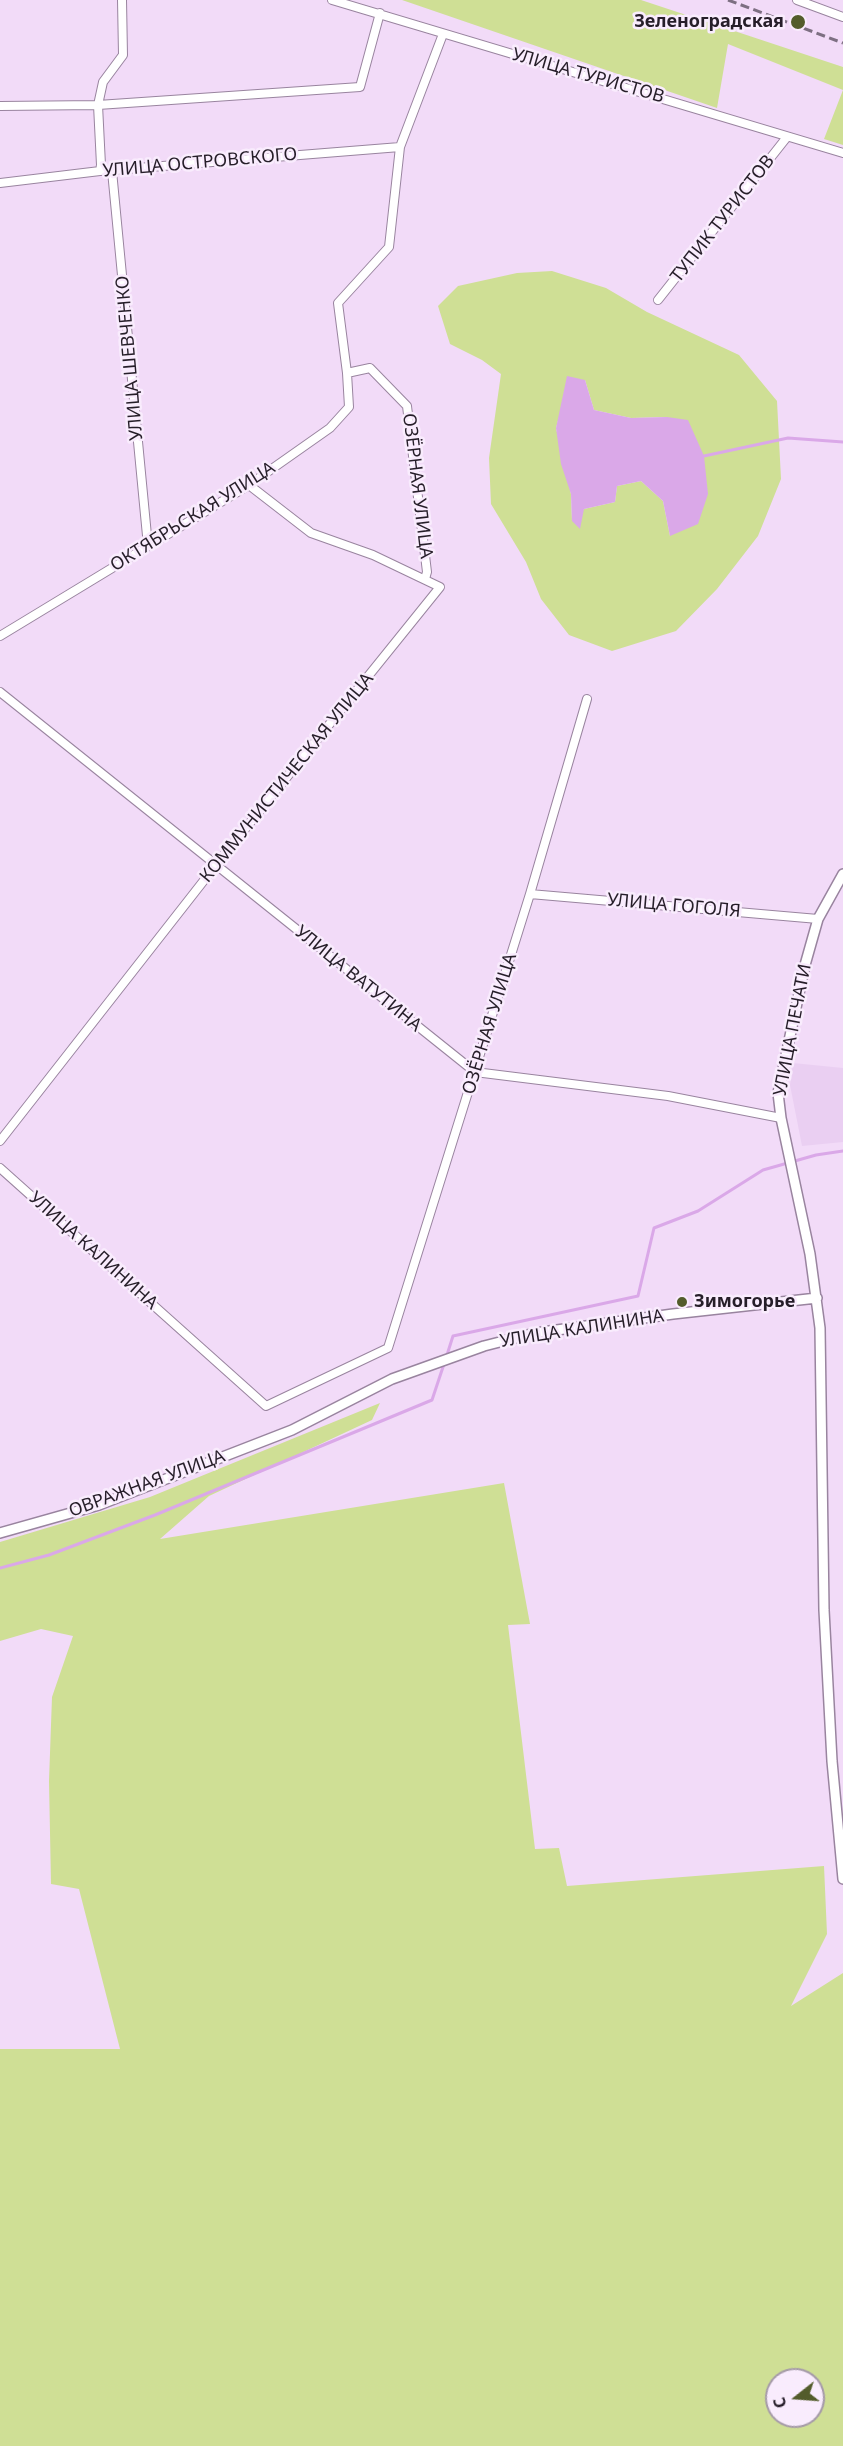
<!DOCTYPE html>
<html>
<head>
<meta charset="utf-8">
<style>
  body { margin:0 }
  #map { position:relative; width:843px; height:2446px; overflow:hidden; background:#f2dbf8; font-family:"Noto Sans",sans-serif }
  canvas { display:block }
  .north { position:absolute; left:765px; top:2368px; width:60px; height:60px; box-sizing:border-box; background:#f9ecfd; border:2px solid #a59aa8; border-radius:50%; rotate:253deg; font-size:16px; font-weight:700; line-height:24px; text-align:center; color:#261e29 }
  .north::after { content:''; display:block; margin:auto; width:21px; height:27px; background:#535c2b; clip-path:polygon(50% 0,100% 100%,50% 72%,0 100%) }
</style>
</head>
<body>
<div id="map">
<canvas width="843" height="2446"></canvas>
<div class="north">С</div>
</div>
<script>
const context = document.querySelector('canvas').getContext('2d');
context.lineJoin = 'round';
function fill(path, color) { context.fillStyle = color; context.fill(path, 'evenodd'); }
const poly = rows => new Path2D(rows.map(r => 'M' + r).join(''));
function stroke(path, color, width, dash) { context.strokeStyle = color; context.lineWidth = width; context.lineCap = dash ? 'butt' : 'round'; context.setLineDash(dash || []); context.stroke(path); }
function write(font, color, halo, rows, align = 'center') {
  context.font = font + ' "Noto Sans",sans-serif'; context.lineWidth = 5; context.setLineDash([]); context.textBaseline = 'middle'; context.strokeStyle = halo; context.fillStyle = color; for (const [text, x, y, turn = 0] of rows) {
    context.save(); context.translate(x, y); context.rotate((+turn || 0) * Math.PI / 180); context.textAlign = isNaN(turn) ? turn : align; if (halo) context.strokeText(text, 0, 0); context.fillText(text, 0, 0); context.restore();
  }
}
const built = poly([
  [793,1063,843,1068,843,1142,802,1146,790,1085]
]);
const green = poly([
  [402,0,641,0,843,67,843,90,728,44,717,108],
  [843,90,843,145,824,139],
  [552,271,606,288,647,312,739,355,777,401,781,479,758,536,717,589,676,631,612,651,569,635,541,599,526,562,491,504,489,458,501,374,482,360,450,344,438,306,458,286,517,273],
  [585,380,594,410,631,418,667,417,670,536,663,501,641,481,617,486,615,502,584,509,572,521,571,494,556,428,562,406],
  [380,1403,372,1420,209,1496,160,1539,504,1483,530,1624,508,1625,535,1849,559,1848,567,1886,824,1866,827,1934,791,2006,843,1973,843,2446,0,2446,0,2049,120,2049,79,1889,51,1884,49,1781,52,1697,73,1636,41,1629,0,1641,0,1542,150,1497],
  [777,2380,813,2380,813,2416,777,2416]
]);
const water = poly([
  [567,376,585,380,594,410,631,418,667,417,688,420,704,456,708,494,698,524,670,536,663,501,641,481,617,486,615,502,584,509,580,529,572,521,571,494,561,464,556,428]
]);
const stream = poly([
  [704,456,788,438,843,442],
  [446,1358,453,1336,638,1296,654,1228,698,1211,763,1170,816,1155,843,1151],
  [0,1568,49,1555,155,1515,432,1400,444,1364]
]);
const minor = poly([
  [332,0,843,153],
  [797,0,843,17],
  [0,106,98,105,360,87,380,13],
  [100,171,101,165,98,105,103,82,123,55,122,0],
  [112,171,148,546],
  [0,183,100,171,400,147],
  [658,300,787,137],
  [347,373,370,368,407,406,427,572,425,579],
  [0,636,249,485,330,428,349,407,347,373,338,303,389,247,400,147,443,34],
  [0,692,475,1072,668,1096,781,1118],
  [530,894,818,919],
  [0,1141,216,865,440,587,373,555,311,533,249,485],
  [0,1168,266,1406,388,1348,530,894,587,699]
]);
const tertiary = poly([
  [843,874,818,919,805,965,778,1093,781,1118,810,1254,820,1328,824,1610,832,1761,843,1879],
  [0,1533,99,1505,292,1430,392,1379,484,1346,535,1333,673,1314,817,1298]
]);
const rail = poly([
  [728,0,843,43]
]);
const markers = [
  [798,22,8,"#535c2b"],
  [682,1302,6,"#535c2b"]
];
const poiNames = [
  ["Зеленоградская",784,22],
  ["Зимогорье",694,1302,"left"]
];
const streetNames = [
  ["УЛИЦА ТУРИСТОВ",588,76,16],
  ["УЛИЦА ОСТРОВСКОГО",200,163,-5],
  ["ТУПИК ТУРИСТОВ",723,219,-52],
  ["УЛИЦА ШЕВЧЕНКО",130,358,-95],
  ["ОЗЁРНАЯ УЛИЦА",417,486,83],
  ["ОКТЯБРЬСКАЯ УЛИЦА",193,517,-32],
  ["КОММУНИСТИЧЕСКАЯ УЛИЦА",287,778,-51],
  ["УЛИЦА ГОГОЛЯ",674,906,5],
  ["УЛИЦА ВАТУТИНА",358,979,39],
  ["ОЗЁРНАЯ УЛИЦА",490,1024,-73],
  ["УЛИЦА ПЕЧАТИ",793,1030,-79],
  ["УЛИЦА КАЛИНИНА",93,1251,42],
  ["УЛИЦА КАЛИНИНА",582,1329,-9],
  ["ОВРАЖНАЯ УЛИЦА",147,1484,-20]
];
fill(built, '#eacff2');
fill(green, '#cfdf95');
fill(water, '#daa8e8');
stroke(stream, '#daa8e8', 3);
stroke(minor, '#99849f', 10);
stroke(tertiary, '#99849f', 12);
stroke(minor, '#fff', 8);
stroke(tertiary, '#fff', 9);
stroke(rail, '#7d6f82', 3, [9, 4.5]);
for (const [x, y, r, color] of markers) { const dot = new Path2D(); dot.arc(x, y, r, 0, 2 * Math.PI); context.fillStyle = color; context.fill(dot); stroke(dot, '#f9ecfd', 2); }
write('bold 18px', '#261e29', '#f9ecfd', poiNames, 'right');
write('18px', '#261e29', '#f9ecfd', streetNames);
</script>
</body>
</html>
